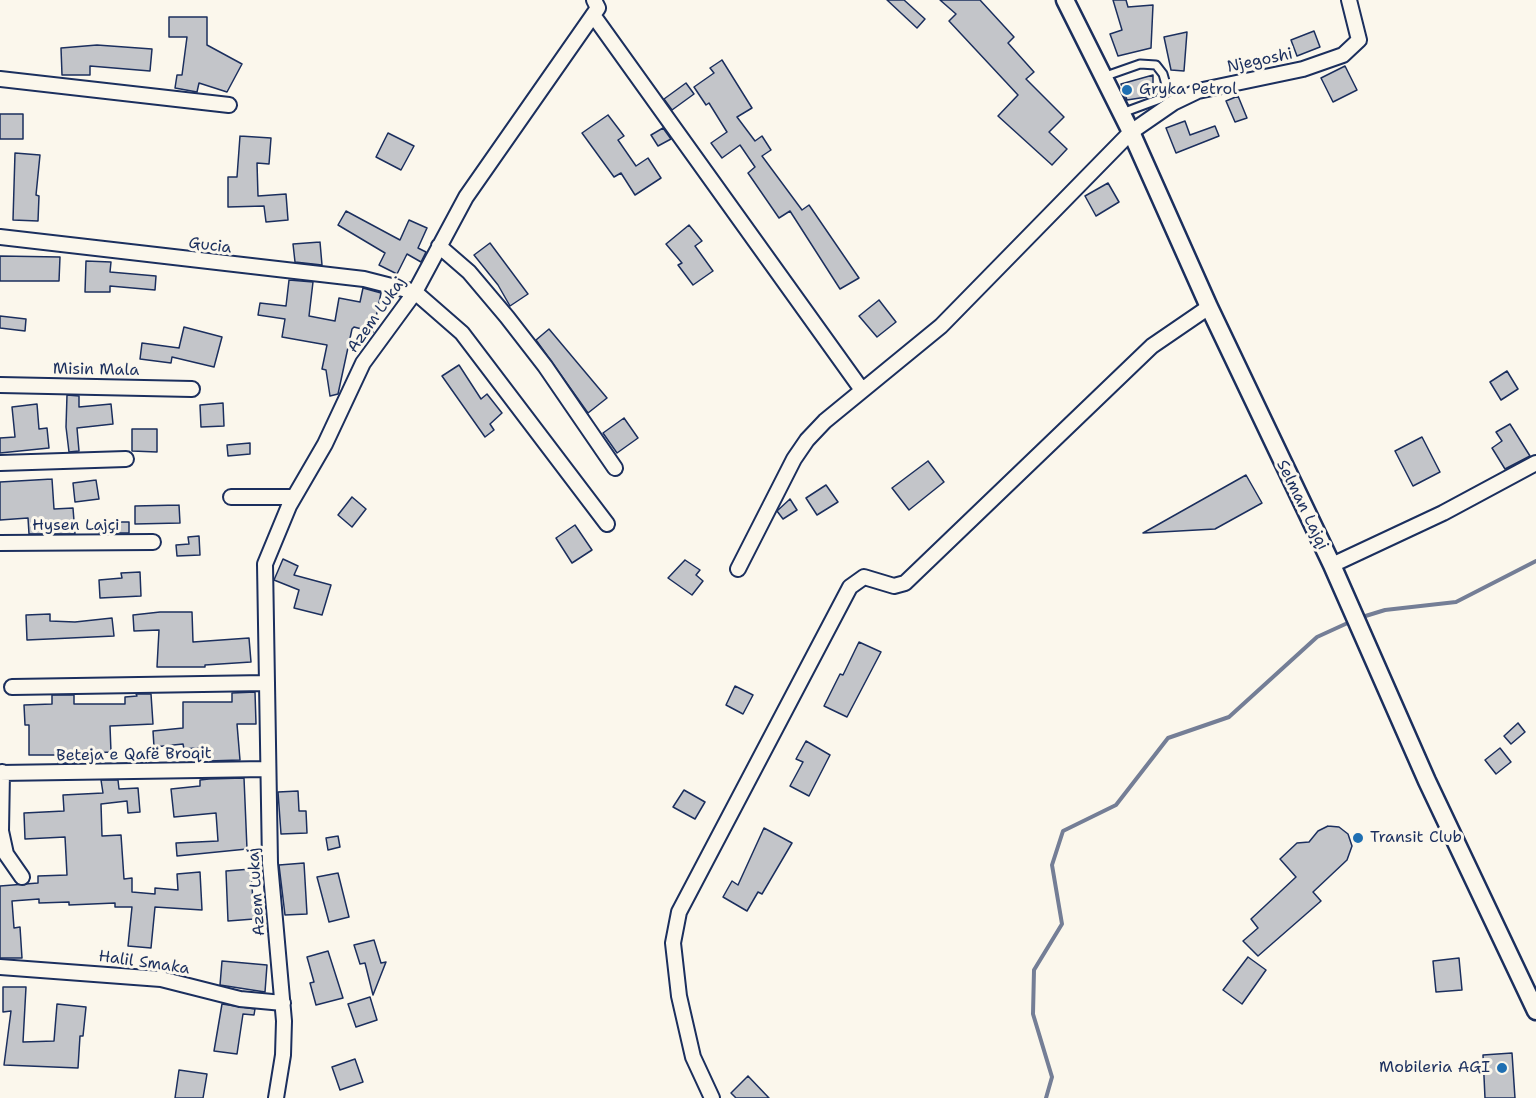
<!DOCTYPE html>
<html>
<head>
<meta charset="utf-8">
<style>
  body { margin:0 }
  canvas { display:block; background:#fbf7ec }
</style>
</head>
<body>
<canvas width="1536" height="1098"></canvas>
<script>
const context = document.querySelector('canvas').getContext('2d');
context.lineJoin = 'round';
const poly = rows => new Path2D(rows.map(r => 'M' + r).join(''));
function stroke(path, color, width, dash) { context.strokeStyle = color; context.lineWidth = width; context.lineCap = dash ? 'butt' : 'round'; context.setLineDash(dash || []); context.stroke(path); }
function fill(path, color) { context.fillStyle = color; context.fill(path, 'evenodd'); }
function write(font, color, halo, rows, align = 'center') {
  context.font = font + ' "Shantell Sans",sans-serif'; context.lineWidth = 6; context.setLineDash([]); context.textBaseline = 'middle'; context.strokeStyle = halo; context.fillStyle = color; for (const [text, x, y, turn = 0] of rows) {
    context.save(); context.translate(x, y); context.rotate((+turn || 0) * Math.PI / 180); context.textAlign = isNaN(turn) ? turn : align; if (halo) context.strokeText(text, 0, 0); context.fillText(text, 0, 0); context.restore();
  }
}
const stream = poly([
  [1359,618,1385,610,1456,602,1536,561],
  [1046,1098,1052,1077,1033,1014,1034,970,1062,924,1052,865,1063,831,1116,805,1168,738,1229,717,1317,637,1352,621]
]);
const building = poly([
  [887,0,904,0,925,19,917,28,887,0],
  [940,0,980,0,1014,37,1008,43,1034,72,1026,79,1064,117,1049,132,1067,149,1052,165,998,116,1018,95,949,21,956,14,940,0],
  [1113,0,1126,0,1128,7,1153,5,1151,48,1118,56,1110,34,1122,30,1113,0],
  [169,17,207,17,207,45,242,64,227,92,199,83,197,92,175,88,177,75,182,75,187,37,169,37,169,17],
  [1314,31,1320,47,1297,56,1291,40,1314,31],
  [1187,32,1184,71,1171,70,1164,37,1187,32],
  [97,45,152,49,150,71,90,66,90,75,62,75,61,48,97,45],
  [722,60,752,108,737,117,755,141,762,136,771,150,762,156,802,210,809,205,859,278,840,289,790,211,779,218,748,173,755,167,740,145,722,158,711,143,727,132,709,103,706,105,694,87,714,73,710,68,722,60],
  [1345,66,1357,90,1333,102,1321,78,1345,66],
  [1153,75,1153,96,1127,100,1121,84,1153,75],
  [686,83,694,94,672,110,664,99,686,83],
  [1238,96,1247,118,1235,122,1226,101,1238,96],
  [0,114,23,114,23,139,0,139,0,114],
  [608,115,624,136,618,140,636,166,648,158,661,178,635,195,621,173,614,177,582,133,608,115],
  [1185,121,1190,135,1215,126,1219,136,1176,153,1166,128,1185,121],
  [663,128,671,139,658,146,651,135,663,128],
  [388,133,414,146,401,170,376,157,388,133],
  [240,136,271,138,269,164,257,163,258,196,286,194,288,220,266,222,264,206,228,207,228,177,237,177,240,136],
  [15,153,40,155,36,195,39,196,38,221,13,220,15,153],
  [1108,183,1119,202,1096,216,1085,196,1108,183],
  [346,211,400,240,409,220,427,228,418,248,426,252,421,262,407,254,397,274,379,265,385,253,338,225,346,211],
  [689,225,702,241,695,246,713,271,693,285,678,265,682,263,666,244,689,225],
  [320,242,322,265,295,262,293,244,320,242],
  [490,243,528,294,510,306,498,285,474,255,490,243],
  [0,256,60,257,59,281,0,281,0,256],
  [86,261,111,262,110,272,156,276,155,290,110,286,110,292,85,292,86,261],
  [289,280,313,282,309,316,335,321,339,298,360,302,363,288,381,293,373,332,354,327,352,329,338,394,330,396,326,370,322,369,327,345,282,337,285,319,258,315,260,303,286,306,289,280],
  [879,300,896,322,877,337,859,316,879,300],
  [0,316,26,319,25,331,0,328,0,316],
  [184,327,222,337,214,367,172,357,171,363,140,359,142,343,179,348,184,327],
  [549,329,607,398,588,413,536,340,549,329],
  [459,365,481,399,487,394,502,413,490,424,494,430,485,437,442,376,459,365],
  [1507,371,1518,389,1501,400,1490,382,1507,371],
  [67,395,79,396,79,407,111,404,113,424,77,428,79,451,69,452,66,427,67,395],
  [223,403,224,426,201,427,200,405,223,403],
  [37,404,39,429,47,428,49,448,0,453,0,438,15,437,12,407,37,404],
  [624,418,638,438,617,453,603,433,624,418],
  [1510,424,1530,456,1505,469,1492,448,1502,441,1496,432,1510,424],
  [132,429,157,429,157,452,132,451,132,429],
  [1422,437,1440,472,1413,486,1395,451,1422,437],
  [250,443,250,454,228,456,227,445,250,443],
  [928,461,944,482,909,510,892,488,928,461],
  [1246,475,1262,503,1215,529,1143,533,1246,475],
  [52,479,54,509,73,508,75,534,29,534,28,518,0,520,0,482,52,479],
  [96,480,99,499,75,502,73,483,96,480],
  [826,485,838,502,817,515,806,498,826,485],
  [352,497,366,509,352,527,338,515,352,497],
  [790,499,797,510,783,519,777,511,790,499],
  [179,505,180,523,135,524,135,506,179,505],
  [99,522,129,522,129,533,99,533,99,522],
  [575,525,592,550,572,563,556,538,575,525],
  [199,536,200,555,177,556,176,545,189,544,188,537,199,536],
  [283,559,298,566,294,575,331,585,322,615,294,608,299,590,274,580,283,559],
  [685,560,700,570,696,575,703,581,692,595,668,578,685,560],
  [140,572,141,596,100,598,99,580,122,578,121,573,140,572],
  [160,612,192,612,193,642,249,638,251,662,205,665,205,667,157,667,159,630,134,631,133,615,160,612],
  [50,614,50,621,75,622,112,618,114,636,27,640,26,615,50,614],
  [859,642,881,652,847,717,824,706,840,674,843,675,859,642],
  [735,686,753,695,743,714,726,705,735,686],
  [255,692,256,724,237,724,240,760,208,761,208,747,184,749,183,744,154,747,153,731,183,728,183,702,232,702,232,693,255,692],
  [136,694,151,694,153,724,110,726,111,752,74,754,74,763,58,763,58,755,29,755,29,725,25,725,24,705,52,704,52,695,74,695,74,704,125,704,125,697,137,696,136,694],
  [1518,723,1525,732,1511,744,1504,736,1518,723],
  [806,741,830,755,809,796,790,786,803,762,796,759,806,741],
  [1500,748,1511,762,1496,774,1485,760,1500,748],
  [244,778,247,849,177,856,176,843,218,841,216,813,174,817,171,789,200,786,200,780,209,779,244,778],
  [101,780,118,780,119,789,138,788,140,812,128,813,127,801,101,804,102,836,121,835,124,879,132,878,132,892,155,894,155,888,178,890,177,874,200,872,202,910,155,907,151,948,128,946,132,907,115,907,115,903,69,905,69,902,39,903,39,899,12,901,14,928,20,927,22,958,0,958,0,886,38,883,38,876,67,875,65,837,25,839,24,813,64,811,63,795,103,793,101,780],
  [684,790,705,802,695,819,673,807,684,790],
  [298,791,299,811,306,811,307,833,281,834,278,792,298,791],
  [1328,826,1339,827,1348,834,1352,846,1347,860,1313,892,1321,901,1258,956,1243,941,1258,928,1251,919,1296,877,1280,859,1297,843,1309,842,1318,831,1328,826],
  [764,828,792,843,762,894,758,892,747,911,723,897,732,881,738,885,764,828],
  [338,836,340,847,328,850,326,838,338,836],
  [304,863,307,914,285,915,279,865,304,863],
  [251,869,254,919,228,921,226,871,251,869],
  [338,873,349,917,329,922,317,877,338,873],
  [374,940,381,963,386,962,373,995,365,963,360,964,354,945,374,940],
  [328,951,343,998,316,1005,310,983,314,982,307,957,328,951],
  [1248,957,1266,970,1242,1004,1223,990,1248,957],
  [1459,958,1462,990,1436,992,1433,961,1459,958],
  [222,961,267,965,265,992,220,985,222,961],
  [3,987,26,987,23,1042,54,1041,57,1004,86,1007,83,1036,80,1036,78,1068,4,1065,11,1011,3,1012,3,987],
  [370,997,377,1020,356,1027,348,1004,370,997],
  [222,1004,255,1009,254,1015,243,1014,237,1054,214,1051,222,1004],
  [1512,1053,1515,1098,1485,1098,1483,1055,1512,1053],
  [355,1059,363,1082,340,1090,332,1067,355,1059],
  [179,1070,207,1074,203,1098,175,1098,179,1070],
  [748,1076,769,1098,736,1098,731,1093,748,1076]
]);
const service = poly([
  [1103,77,1140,64,1156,65,1163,74,1167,88,1160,99,1122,113]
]);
const minor = poly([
  [593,15,862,390],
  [0,79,229,105],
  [0,237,364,279,415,292,462,333,607,524],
  [439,246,469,272,507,317,545,366,615,468],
  [0,385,192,389],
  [0,463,126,459],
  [231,497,293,497],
  [0,543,153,542],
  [1332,565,1443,513,1536,463],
  [738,569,794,459,807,440,825,421,941,326,1131,132,1173,103,1198,91,1303,69,1343,55,1359,40,1349,0],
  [12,687,266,683],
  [2,772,1,831,6,854,22,877],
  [0,773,267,769],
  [0,967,161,979,240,999,283,1003],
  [276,1098,283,1055,284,1021,270,863,265,564,289,506,325,444,363,363,415,292,466,197,598,8,594,0],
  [712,1098,693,1057,679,996,673,943,679,912,850,587,864,577,894,586,905,583,1152,346,1209,307]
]);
const tertiary = poly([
  [1065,0,1131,132,1209,307,1332,565,1427,781,1536,1011]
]);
const markers = [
  [1127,90,6,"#1f6fb2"],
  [1358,838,6,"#1f6fb2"],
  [1502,1068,6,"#1f6fb2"]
];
const streetNames = [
  ["Njegoshi",1260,61,-12],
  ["Gucia",210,246,7],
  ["Azem Lukaj",377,315,-55],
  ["Misin Mala",96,370,1],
  ["Selman Lajqi",1302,505,64],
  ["Hysen Lajçi",76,526],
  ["Beteja e Qafë Broqit",134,755,-1],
  ["Azem Lukaj",257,892,-94],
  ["Halil Smaka",144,963,8]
];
const poiNames = [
  ["Gryka Petrol",1139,90],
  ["Transit Club",1370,838],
  ["Mobileria AGI",1490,1068,"right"]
];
stroke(stream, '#747e96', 4);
fill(building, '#c3c5c9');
stroke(building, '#1b2f5e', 1.5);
stroke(service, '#1b2f5e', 11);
stroke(minor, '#1b2f5e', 18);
stroke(tertiary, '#1b2f5e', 21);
stroke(service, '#fbf7ec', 7);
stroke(minor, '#fbf7ec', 14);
stroke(tertiary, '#fbf7ec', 16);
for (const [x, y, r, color] of markers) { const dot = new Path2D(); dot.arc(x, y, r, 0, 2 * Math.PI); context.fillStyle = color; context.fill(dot); stroke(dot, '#fbf7ec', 2); }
write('16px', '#1b2f5e', '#fbf7ec', streetNames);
write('16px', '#1b2f5e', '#fbf7ec', poiNames, 'left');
</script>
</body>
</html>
